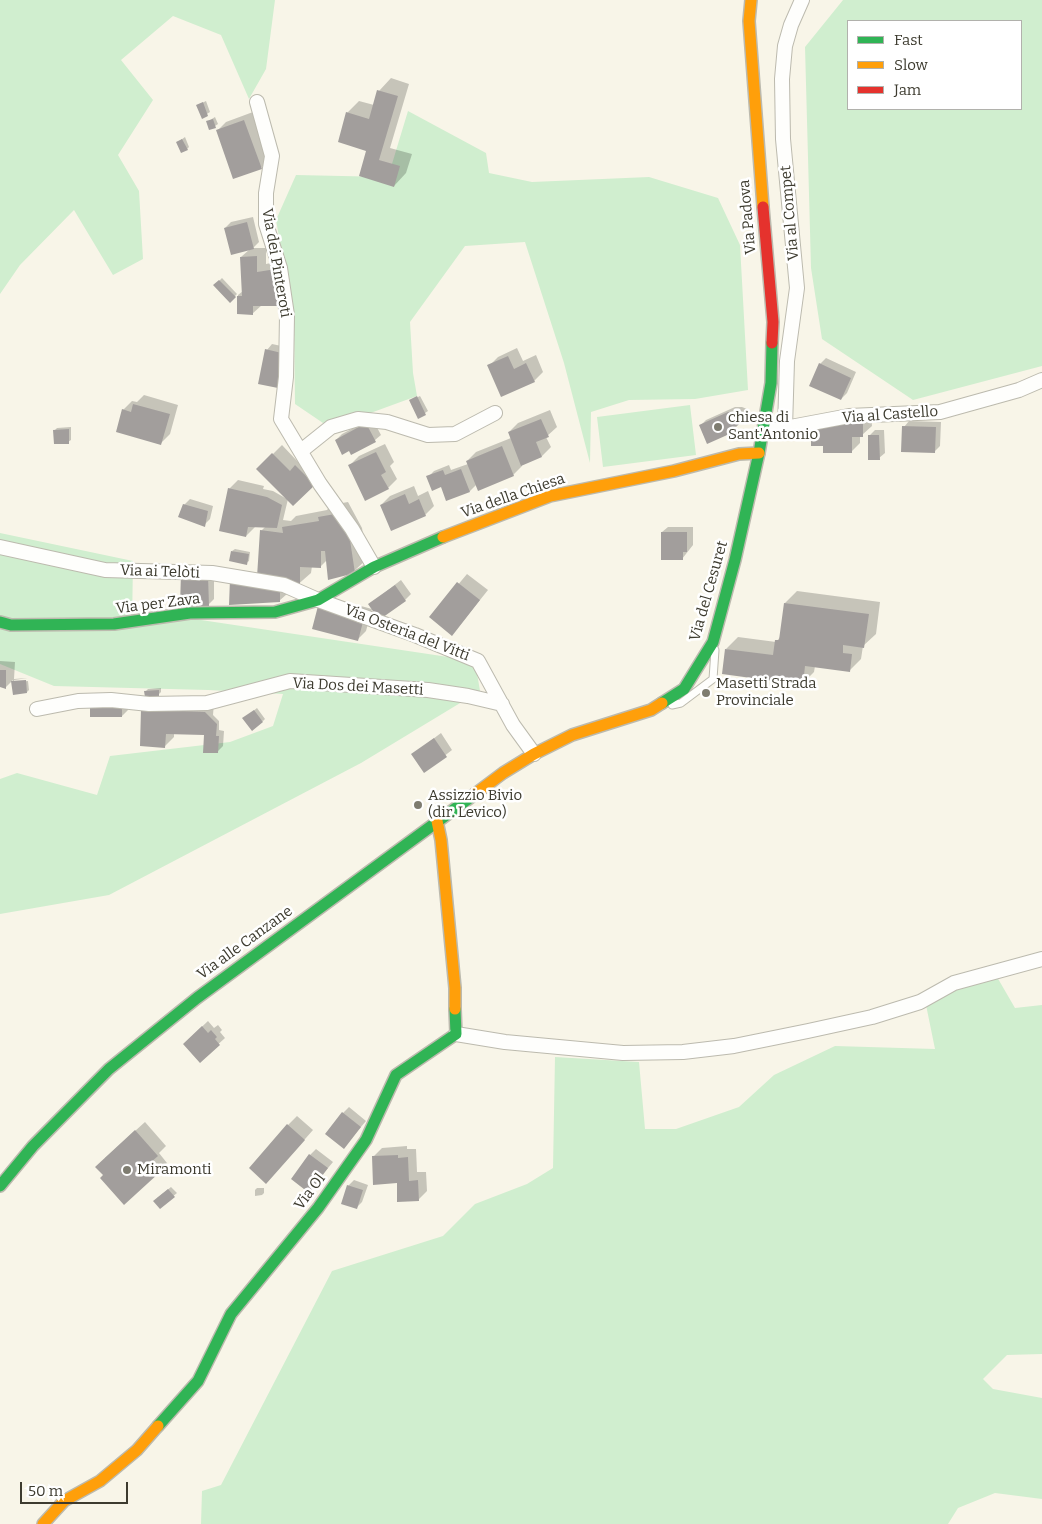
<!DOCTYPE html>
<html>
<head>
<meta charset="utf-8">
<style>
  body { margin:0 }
  #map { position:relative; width:1042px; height:1524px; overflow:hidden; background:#f8f5e8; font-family:Bitter,serif }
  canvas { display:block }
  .legend { position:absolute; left:847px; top:20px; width:175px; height:90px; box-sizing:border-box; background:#fff; border:1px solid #b1b1ac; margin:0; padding:6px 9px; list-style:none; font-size:15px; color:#3d3b2f }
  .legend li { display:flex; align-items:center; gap:10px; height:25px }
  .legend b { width:25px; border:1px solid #b1b1ac }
  .scale { position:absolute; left:20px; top:1482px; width:108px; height:22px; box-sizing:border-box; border:2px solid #3d3b2f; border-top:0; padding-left:6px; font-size:15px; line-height:18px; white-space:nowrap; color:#3d3b2f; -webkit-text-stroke:4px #fff; paint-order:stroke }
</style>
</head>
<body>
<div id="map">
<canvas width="1042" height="1524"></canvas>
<ul class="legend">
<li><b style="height:6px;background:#30b455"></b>Fast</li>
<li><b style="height:6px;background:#ff9f0a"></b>Slow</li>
<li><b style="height:6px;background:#e5322d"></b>Jam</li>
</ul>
<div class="scale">50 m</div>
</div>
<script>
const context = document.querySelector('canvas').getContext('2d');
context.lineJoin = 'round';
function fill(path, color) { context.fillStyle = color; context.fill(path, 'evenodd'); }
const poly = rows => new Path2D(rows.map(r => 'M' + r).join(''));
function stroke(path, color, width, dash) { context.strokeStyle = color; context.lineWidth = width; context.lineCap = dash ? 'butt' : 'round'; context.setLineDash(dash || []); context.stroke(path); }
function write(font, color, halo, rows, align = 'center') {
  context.font = font + ' Bitter,serif'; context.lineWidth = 5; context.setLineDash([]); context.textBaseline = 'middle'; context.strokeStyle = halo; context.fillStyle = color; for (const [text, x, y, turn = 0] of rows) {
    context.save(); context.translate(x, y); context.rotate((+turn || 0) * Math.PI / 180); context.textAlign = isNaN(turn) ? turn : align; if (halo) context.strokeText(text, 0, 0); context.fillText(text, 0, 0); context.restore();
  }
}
const green = poly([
  [0,0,275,0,266,69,249,99,221,35,173,16,121,60,153,100,118,155,139,191,143,259,113,275,74,210,20,265,0,294],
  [843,0,1042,0,1042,366,913,400,822,339,811,268,805,47],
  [848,21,1021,21,1021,109,848,109],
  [408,111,486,153,489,173,532,182,649,177,718,198,740,245,748,390,695,399,629,400,591,412,590,463,564,363,525,242,465,246,410,322,413,373,417,396,365,415,323,423,295,404,294,319,276,220,296,175,388,177],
  [690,405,696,455,603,467,597,417],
  [0,533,133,561,132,625,181,617,475,661,480,691,361,763,109,895,0,914,0,779,17,773,97,795,110,756,230,742,273,726,283,694,208,690,54,686,0,664],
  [997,977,1015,1008,1042,1005,1042,1354,1007,1355,983,1379,993,1389,1042,1398,1042,1499,995,1493,958,1508,948,1524,201,1524,202,1491,221,1485,332,1271,443,1236,475,1204,527,1184,553,1168,555,1057,639,1062,645,1129,676,1129,739,1107,774,1075,835,1046,935,1049,925,1000]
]);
const shadow = poly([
  [391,78,409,84,390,148,412,154,406,173,394,186,367,150,347,113,359,101,374,105,379,91],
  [206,101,210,112,202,117,198,105],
  [253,112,270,159,261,168,217,131,226,122],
  [215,117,218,124,215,126,207,122],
  [185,137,189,147,187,149,178,142],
  [253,217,259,242,253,248,266,248,266,264,285,260,262,305,252,314,238,313,238,295,243,291,241,257,250,249,225,228,231,222],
  [222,278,237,294,230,301,215,285],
  [272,344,291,348,278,387,267,350],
  [517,348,523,361,536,355,543,372,534,381,489,366,498,357],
  [826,358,856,372,847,393,841,399,820,364],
  [144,395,178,405,170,434,161,443,123,410,132,401,137,402],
  [420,396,428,411,419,417,412,400],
  [735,407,742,407,747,409,748,413,733,431,701,425,706,420],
  [550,410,557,427,546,437,551,447,542,456,522,464,522,466,513,475,477,484,470,491,447,500,442,486,428,477,434,471,449,465,451,470,468,464,467,461,476,452,511,438,509,432,518,423],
  [871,415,872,426,862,435,860,435,860,443,851,452,824,445,812,432,822,423],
  [372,418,381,435,375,440,351,453,349,450,336,440,342,434],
  [909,421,941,422,940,446,934,452,904,427],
  [71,427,71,440,68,442,55,430,57,428],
  [875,430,884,430,885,453,879,458,869,436],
  [385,444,394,462,390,466,397,479,388,488,350,465,359,456],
  [282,445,299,463,323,475,288,499,283,520,291,521,296,516,327,510,331,505,348,502,362,528,367,559,354,571,327,560,320,567,312,566,311,573,279,601,231,579,240,570,258,573,261,531,266,526,255,527,246,536,229,489,238,480,264,486,263,489,273,491,287,499,258,469],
  [414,486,418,496,428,491,434,506,425,515,381,505,390,496],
  [190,499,213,506,210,519,204,525,184,505],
  [668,527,693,527,693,545,682,559,662,532],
  [235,549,250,552,249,561,246,563,232,551],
  [214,570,214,599,208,605,182,605],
  [467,574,488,590,460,625,431,617],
  [401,580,411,594,405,600,370,604],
  [797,591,880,602,876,634,863,646,861,659,849,671,815,666,814,672,802,684,726,649,738,637,776,642,781,636,785,603],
  [328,597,372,609,366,631,357,640],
  [0,661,15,662,14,679,28,678,14,680,14,682,28,681,29,690,27,692,14,693,13,680,6,687,0,685],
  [161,688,161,692,159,694,146,691,148,689],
  [127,698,128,710,122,716,97,699],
  [152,700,214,703,213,715,219,721,219,730,224,731,223,746,217,752,205,734,174,733,174,737,165,746],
  [257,708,265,719,263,721,247,716],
  [441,733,452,750,425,771,413,754],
  [208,1021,214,1028,218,1025,222,1030,220,1032,225,1038,200,1061,190,1038],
  [349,1107,366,1121,344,1147,343,1113],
  [297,1116,313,1130,275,1173,288,1125],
  [145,1122,166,1146,159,1153,167,1163,124,1203,104,1175,105,1158],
  [407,1146,407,1149,416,1149,417,1172,426,1172,427,1191,418,1200,373,1157,382,1148],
  [316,1149,333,1162,309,1191,310,1155],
  [354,1180,368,1185,362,1202,356,1208,348,1186],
  [171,1187,177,1193,160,1207,157,1198],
  [257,1188,264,1188,264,1193,262,1195,255,1196,255,1190]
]);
const building = poly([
  [377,90,398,96,379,160,400,166,394,187,359,176,366,151,338,142,346,112,369,119],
  [203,102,208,116,202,119,196,105],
  [213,119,216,128,209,130,206,121],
  [244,120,262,169,233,179,216,130],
  [182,139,188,150,181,153,176,142],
  [247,222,254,249,231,255,224,228],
  [257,256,257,272,276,269,279,306,253,306,253,315,237,314,237,296,242,296,240,257],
  [219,280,236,297,230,303,213,285],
  [265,349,286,354,278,388,258,384],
  [508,356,514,369,526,363,535,382,501,397,487,365],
  [819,363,851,378,841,400,809,386],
  [417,396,426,415,418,419,409,400],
  [133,404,170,414,161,445,116,432,122,409,131,412],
  [728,412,735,412,741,415,742,420,738,425,732,428,734,432,707,444,699,425],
  [541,419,549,437,536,442,542,457,521,466,508,432],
  [366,423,376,442,351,455,349,451,342,455,335,440],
  [834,423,863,423,863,437,852,437,852,453,823,453,823,446,811,446,811,432],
  [902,426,936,427,935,453,901,452],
  [69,429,69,444,54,444,53,430],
  [868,435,879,435,880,460,868,460],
  [502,446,514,476,478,491,466,461],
  [376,452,386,472,381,475,389,489,365,501,348,465],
  [272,453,290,471,295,465,315,485,293,506,256,469],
  [461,469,470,492,446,501,441,487,432,491,426,476,443,470,445,475],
  [228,488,267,497,282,505,277,528,248,527,246,537,219,531],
  [405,494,409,504,419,499,426,516,391,531,380,505],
  [183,504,208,511,205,527,178,517],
  [335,514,350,540,355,573,328,580,325,551,321,551,321,568,300,567,300,586,257,577,260,530,283,533,282,527,319,521,318,517],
  [661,532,687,532,687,552,683,552,683,560,661,560],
  [231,551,249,554,247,565,229,561],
  [181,573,208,575,209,606,180,606],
  [230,579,280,590,280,602,229,605],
  [457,582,480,600,452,636,429,617],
  [395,585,406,601,379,620,368,604],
  [784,603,869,614,864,648,843,645,843,653,852,654,850,672,805,666,803,685,722,674,725,649,773,655,775,640,779,640],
  [318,606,364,618,358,641,312,629],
  [0,670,6,670,6,689,0,687],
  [26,680,27,693,13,695,11,681],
  [159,690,159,696,145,697,144,691],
  [90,704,122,704,122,717,90,717],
  [141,709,205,712,217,724,216,736,219,736,218,753,203,753,204,735,166,734,165,748,140,746],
  [254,710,263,722,252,731,242,718],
  [434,738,447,757,424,773,411,754],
  [202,1026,208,1033,211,1030,217,1037,215,1039,220,1045,200,1063,183,1044],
  [342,1112,361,1127,344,1149,325,1134],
  [287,1124,305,1140,266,1184,249,1168],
  [135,1130,158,1156,150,1163,159,1173,124,1205,100,1178,103,1175,95,1167],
  [309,1154,328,1168,309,1193,291,1179],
  [398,1155,398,1158,408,1157,409,1181,418,1180,419,1201,397,1202,397,1183,373,1185,372,1156],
  [347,1185,363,1190,357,1209,341,1204],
  [168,1189,175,1197,160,1209,153,1201]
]);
const lane = poly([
  [672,705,681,703,713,679,715,650]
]);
const street = poly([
  [257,102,272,156,266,193,266,224,280,268,287,315,286,377,281,419,320,484,352,529,374,567],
  [785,428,787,361,797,288,783,139,782,79,785,46,791,25,802,0],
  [764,432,849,416,940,412,1019,390,1042,380],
  [301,451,331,427,358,419,387,422,428,435,455,434,495,413],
  [0,547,105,570,212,573,284,585,318,600,415,635,478,661,513,725,534,754],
  [37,709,78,701,111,700,149,704,207,703,290,681,428,690,468,696,502,704],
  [456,1034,505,1042,623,1053,683,1052,734,1046,808,1031,872,1017,920,1002,954,983,1042,959]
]);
const fast = poly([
  [0,622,11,625,114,624,190,613,275,612,318,600,374,567,443,537],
  [662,703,684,689,713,642,735,560,759,453,771,383,772,343],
  [0,1186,33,1146,109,1069,197,998,475,794],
  [158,1426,198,1381,231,1314,318,1208,366,1140,396,1075,456,1034,455,1009]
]);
const slow = poly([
  [751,0,749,21,763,207],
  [443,537,550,496,674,471,739,454,759,453],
  [475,794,503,773,534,754,572,735,651,710,662,703],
  [437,821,441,840,455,988,455,1009],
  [43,1524,64,1501,100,1481,137,1450,158,1426]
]);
const jam = poly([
  [763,207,773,322,772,343]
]);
const markers = [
  [718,427,5,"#7e7c70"],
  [706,693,5,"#7e7c70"],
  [418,805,5,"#7e7c70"],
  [127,1170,5,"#7e7c70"]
];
const streetNames = [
  ["Via al Compet",790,213,-95],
  ["Via Padova",748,217,-95],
  ["Via dei Pinteroti",276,263,80],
  ["Via al Castello",890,415,-4],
  ["Via della Chiesa",513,496,-19],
  ["Via ai Telòti",160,572,2],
  ["Via del Cesuret",709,591,-74],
  ["Via per Zava",158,604,-7],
  ["Via Osteria del Vitti",407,633,21],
  ["Via Dos dei Masetti",358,687,3],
  ["Via alle Canzane",245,943,-36],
  ["Via Ol",310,1192,-53]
];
const poiNames = [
  ["chiesa di",728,418],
  ["Sant'Antonio",728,435],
  ["Masetti Strada",716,684],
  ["Provinciale",716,701],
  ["Assizzio Bivio",428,796],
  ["(dir. Levico)",428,813],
  ["Miramonti",137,1170]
];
fill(green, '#d0eecf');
fill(shadow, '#0003');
fill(building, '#a29e9c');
stroke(lane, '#bcbaae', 9);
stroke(street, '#bcbaae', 16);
stroke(fast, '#bcbaae', 14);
stroke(slow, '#bcbaae', 14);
stroke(jam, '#bcbaae', 14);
stroke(lane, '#fefefc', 7);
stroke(street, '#fefefc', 14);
stroke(fast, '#30b455', 11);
stroke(slow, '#ff9f0a', 11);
stroke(jam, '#e5322d', 11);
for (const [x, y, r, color] of markers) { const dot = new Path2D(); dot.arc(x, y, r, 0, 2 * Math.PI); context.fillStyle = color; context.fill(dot); stroke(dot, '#fff', 2); }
write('15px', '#3d3b2f', '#fff', streetNames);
write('15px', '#3d3b2f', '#fff', poiNames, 'left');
</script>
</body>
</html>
